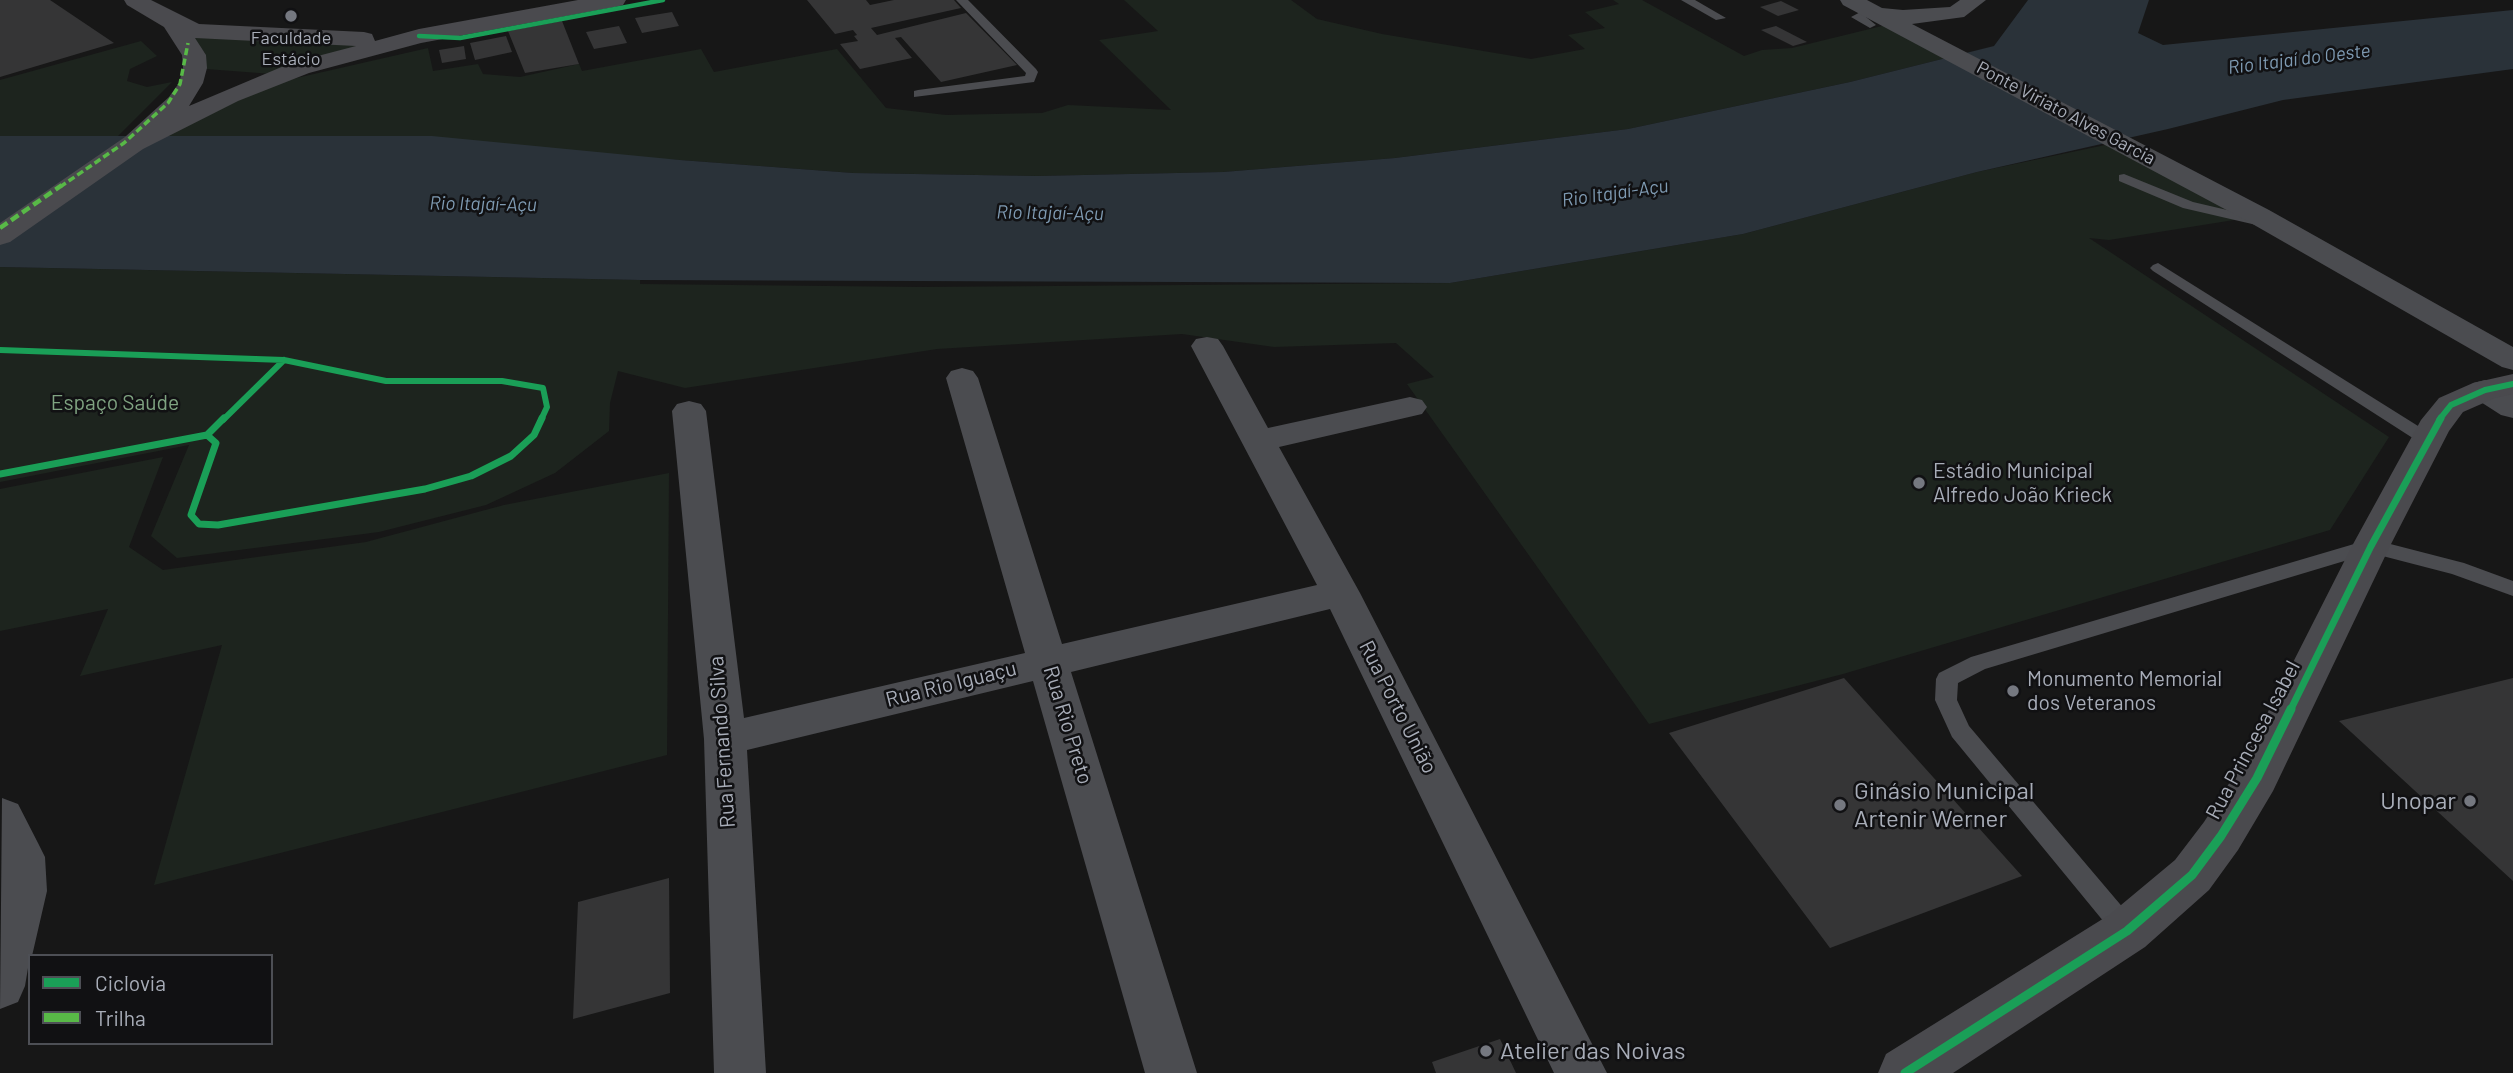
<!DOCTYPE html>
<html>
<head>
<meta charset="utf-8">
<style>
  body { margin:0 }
  #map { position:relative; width:2513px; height:1073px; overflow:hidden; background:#171717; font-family:Barlow,sans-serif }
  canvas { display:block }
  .legend { position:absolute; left:28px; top:954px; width:245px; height:91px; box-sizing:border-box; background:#111113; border:2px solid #4d4f55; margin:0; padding:9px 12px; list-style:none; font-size:21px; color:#a8adb8 }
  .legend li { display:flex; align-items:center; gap:14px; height:35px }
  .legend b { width:35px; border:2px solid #4d4f55 }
</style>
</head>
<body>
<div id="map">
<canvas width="2513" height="1073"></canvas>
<ul class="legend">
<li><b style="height:9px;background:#1a9f57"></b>Ciclovia</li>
<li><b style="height:9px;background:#58b947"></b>Trilha</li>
</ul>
</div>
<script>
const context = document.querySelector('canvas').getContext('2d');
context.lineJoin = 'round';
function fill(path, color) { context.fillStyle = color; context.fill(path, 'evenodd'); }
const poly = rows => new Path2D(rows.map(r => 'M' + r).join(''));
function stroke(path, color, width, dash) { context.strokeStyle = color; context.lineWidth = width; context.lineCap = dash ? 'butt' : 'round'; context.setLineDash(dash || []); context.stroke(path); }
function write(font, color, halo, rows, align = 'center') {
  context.font = font + ' Barlow,sans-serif'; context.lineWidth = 5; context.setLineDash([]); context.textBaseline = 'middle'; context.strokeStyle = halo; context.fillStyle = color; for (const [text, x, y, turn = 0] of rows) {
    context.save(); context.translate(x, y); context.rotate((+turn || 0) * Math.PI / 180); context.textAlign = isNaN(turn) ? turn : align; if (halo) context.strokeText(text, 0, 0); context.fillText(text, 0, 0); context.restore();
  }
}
const green = poly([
  [1124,0,1291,0,1317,19,1382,34,1531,59,1585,49,1568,35,1605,28,1585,12,1619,4,1613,0,1642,0,1744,56,1762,50,1792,48,1886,25,1946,58,1850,82,1628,129,1395,158,1223,172,1037,176,853,173,680,160,166,136,234,99,279,82,428,48,433,71,478,64,483,74,520,77,579,64,582,71,701,49,714,72,837,49,886,108,946,115,1042,113,1068,105,1171,110,1099,40,1158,31],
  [184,31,372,42,272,74,206,69,205,53],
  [141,41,157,56,130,69,127,81,147,87,172,82,118,136,0,136,0,80],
  [2110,144,2259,216,2109,240,2089,238,2389,437,2330,530,1843,674,1649,724,1407,384,1434,377,1396,343,1274,347,1182,334,937,349,685,388,618,371,610,403,609,431,555,473,486,505,379,532,177,558,151,536,189,445,0,482,0,267,640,280,640,284,921,287,1450,283,1743,234,1977,172],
  [163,457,129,547,163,570,366,542,504,505,669,473,667,755,154,885,222,645,80,676,108,609,0,631,0,489]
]);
const water = poly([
  [2028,0,2149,0,2138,33,2163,45,2513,10,2513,69,2283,100,2168,129,1977,172,1743,234,1450,283,640,280,0,267,0,136,432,136,680,160,853,173,1037,176,1223,172,1395,158,1628,129,1850,82,1994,46]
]);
const building = poly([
  [0,0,50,0,114,43,0,77],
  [807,0,866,0,870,5,894,0,954,0,961,8,871,28,877,35,966,13,1017,65,941,82,901,37,895,38,912,58,860,69,840,44,858,41,854,36,857,35,853,30,835,34],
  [1781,1,1799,10,1778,16,1760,7],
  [672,12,679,26,642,33,635,18],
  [562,21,579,64,525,73,508,31],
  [619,26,627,43,594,49,586,32],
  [1776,26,1807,42,1793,46,1761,30],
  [506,36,512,52,475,60,470,43],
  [464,46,466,59,442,63,439,50],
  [1844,678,2022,876,1830,948,1669,733],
  [2513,678,2513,881,2339,721],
  [669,878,670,993,573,1019,578,902],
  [1500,1039,1516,1073,1436,1073,1432,1062]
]);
const lane = poly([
  [956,0,968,0,1036,69,1038,72,1034,82,914,97,914,91,918,90,1025,76,1026,73,956,0],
  [1681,0,1695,0,1726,18,1716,20,1681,0],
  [1868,8,1878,10,1866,17,1876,25,1870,28,1851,17,1868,8],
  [2124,174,2193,202,2270,220,2272,223,2265,227,2183,208,2119,181,2119,175,2124,174],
  [2158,263,2434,436,2437,440,2428,446,2422,444,2153,271,2150,268,2153,265,2158,263],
  [2371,539,2464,563,2513,581,2513,596,2452,574,2371,553,1985,669,1958,683,1957,700,1969,726,2136,923,2140,931,2136,939,2127,942,2118,939,1952,737,1935,700,1936,679,1939,673,1971,657,2371,539]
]);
const street = poly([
  [1840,0,1867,0,1882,8,1903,10,1950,7,1960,0,1986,0,1964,17,1912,24,2269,210,2513,347,2513,370,2502,367,2249,222,1843,5,1840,0],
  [1207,337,1218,339,1223,346,1268,428,1410,397,1422,400,1427,407,1422,414,1279,447,1360,593,1607,1073,1554,1073,1330,609,1071,672,1197,1073,1145,1073,1033,681,747,750,766,1073,714,1073,704,739,672,411,677,404,689,401,701,404,706,411,744,718,1025,653,946,378,951,371,962,368,973,371,978,378,1062,644,1317,585,1191,346,1196,339,1207,337],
  [2485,380,2497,383,2513,393,2513,418,2501,415,2473,397,2469,390,2473,383,2485,380],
  [2,798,18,804,38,843,45,857,47,891,32,956,30,956,25,986,18,1002,0,1009,2,798]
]);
const secondary = poly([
  [124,0,151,0,199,24,364,32,372,34,375,41,419,29,578,0,626,0,623,5,615,7,421,43,309,73,238,101,143,149,10,242,0,245,0,223,125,137,169,97,179,83,183,68,182,55,164,27,127,5,124,0],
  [195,38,356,46,291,63,189,106,203,83,207,68,206,55,195,38],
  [2513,374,2513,394,2495,398,2463,412,2449,431,2390,546,2273,791,2238,850,2209,890,2145,947,1953,1073,1878,1073,1886,1054,2109,915,2175,860,2204,822,2241,765,2352,546,2421,420,2439,398,2473,383,2513,374]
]);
const quietFar1 = poly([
  [60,187,124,143,168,103,180,84,188,43]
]);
const quiet = poly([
  [0,228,62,185]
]);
const cyclewayFar3 = poly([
  [419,36,460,38,663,0]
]);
const cyclewayFar2 = poly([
  [0,350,284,360,386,381,502,381,543,388,547,407,541,420],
  [223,420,284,360],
  [2439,420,2451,405,2485,390,2513,384]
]);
const cyclewayFar1 = poly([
  [207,435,224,418],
  [0,474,207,435,216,443,191,515,199,524,218,525,425,489,471,476,511,456,534,435,542,418],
  [2290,711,2371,546,2441,418]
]);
const cycleway = poly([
  [1905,1073,2127,931,2192,875,2221,836,2257,778,2291,709]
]);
const markers = [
  [291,16,7,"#757880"],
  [1919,483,7,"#757880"],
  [2013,691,7,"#757880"],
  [2470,801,7,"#757880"],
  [1840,805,7,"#757880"],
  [1486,1051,7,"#757880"]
];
const farPoinames = [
  ["Faculdade",291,38],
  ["Estácio",291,59]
];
const farStreetnames = [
  ["Ponte Viriato Alves Garcia",2066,113,28]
];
const farWaternames = [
  ["Rio Itajaí do Oeste",2299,59,-7],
  ["Rio Itajaí-Açu",1615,193,-8],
  ["Rio Itajaí-Açu",483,204,1],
  ["Rio Itajaí-Açu",1050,213,1]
];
const parkNames = [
  ["Espaço Saúde",115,403]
];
const poiNames = [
  ["Estádio Municipal",1933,471],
  ["Alfredo João Krieck",1933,495],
  ["Monumento Memorial",2027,679],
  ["dos Veteranos",2027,703]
];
const streetNames = [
  ["Rua Rio Iguaçu",951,684,-14],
  ["Rua Porto União",1398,707,63],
  ["Rua Rio Preto",1068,725,73],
  ["Rua Princesa Isabel",2253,740,-62],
  ["Rua Fernando Silva",722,742,-94]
];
const nearPoinames = [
  ["Ginásio Municipal",1854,791],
  ["Artenir Werner",1854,819],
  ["Unopar",2456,801,"right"],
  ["Atelier das Noivas",1500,1051]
];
fill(green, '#1d241e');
fill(water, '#2a3239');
fill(building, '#353536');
fill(lane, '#4b4c50');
fill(street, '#4b4c50');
fill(secondary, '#4a4a4e');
stroke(quietFar1, '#58b947', 3.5, [7, 3.5]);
stroke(quiet, '#58b947', 4.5, [9, 4.5]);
stroke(cyclewayFar3, '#1a9f57', 4.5);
stroke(cyclewayFar2, '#1a9f57', 6);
stroke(cyclewayFar1, '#1a9f57', 7);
stroke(cycleway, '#1a9f57', 9);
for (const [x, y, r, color] of markers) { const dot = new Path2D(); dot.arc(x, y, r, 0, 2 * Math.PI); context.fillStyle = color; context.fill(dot); stroke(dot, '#111113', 2.5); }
write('18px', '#a8adb8', '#111113', farPoinames);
write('18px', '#a8adb8', '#111113', farStreetnames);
write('italic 19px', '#7f9bb3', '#111113', farWaternames);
write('21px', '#7fa381', '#111113', parkNames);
write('21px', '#a8adb8', '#111113', poiNames, 'left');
write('21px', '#a8adb8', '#111113', streetNames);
write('24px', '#a8adb8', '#111113', nearPoinames, 'left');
</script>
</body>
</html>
